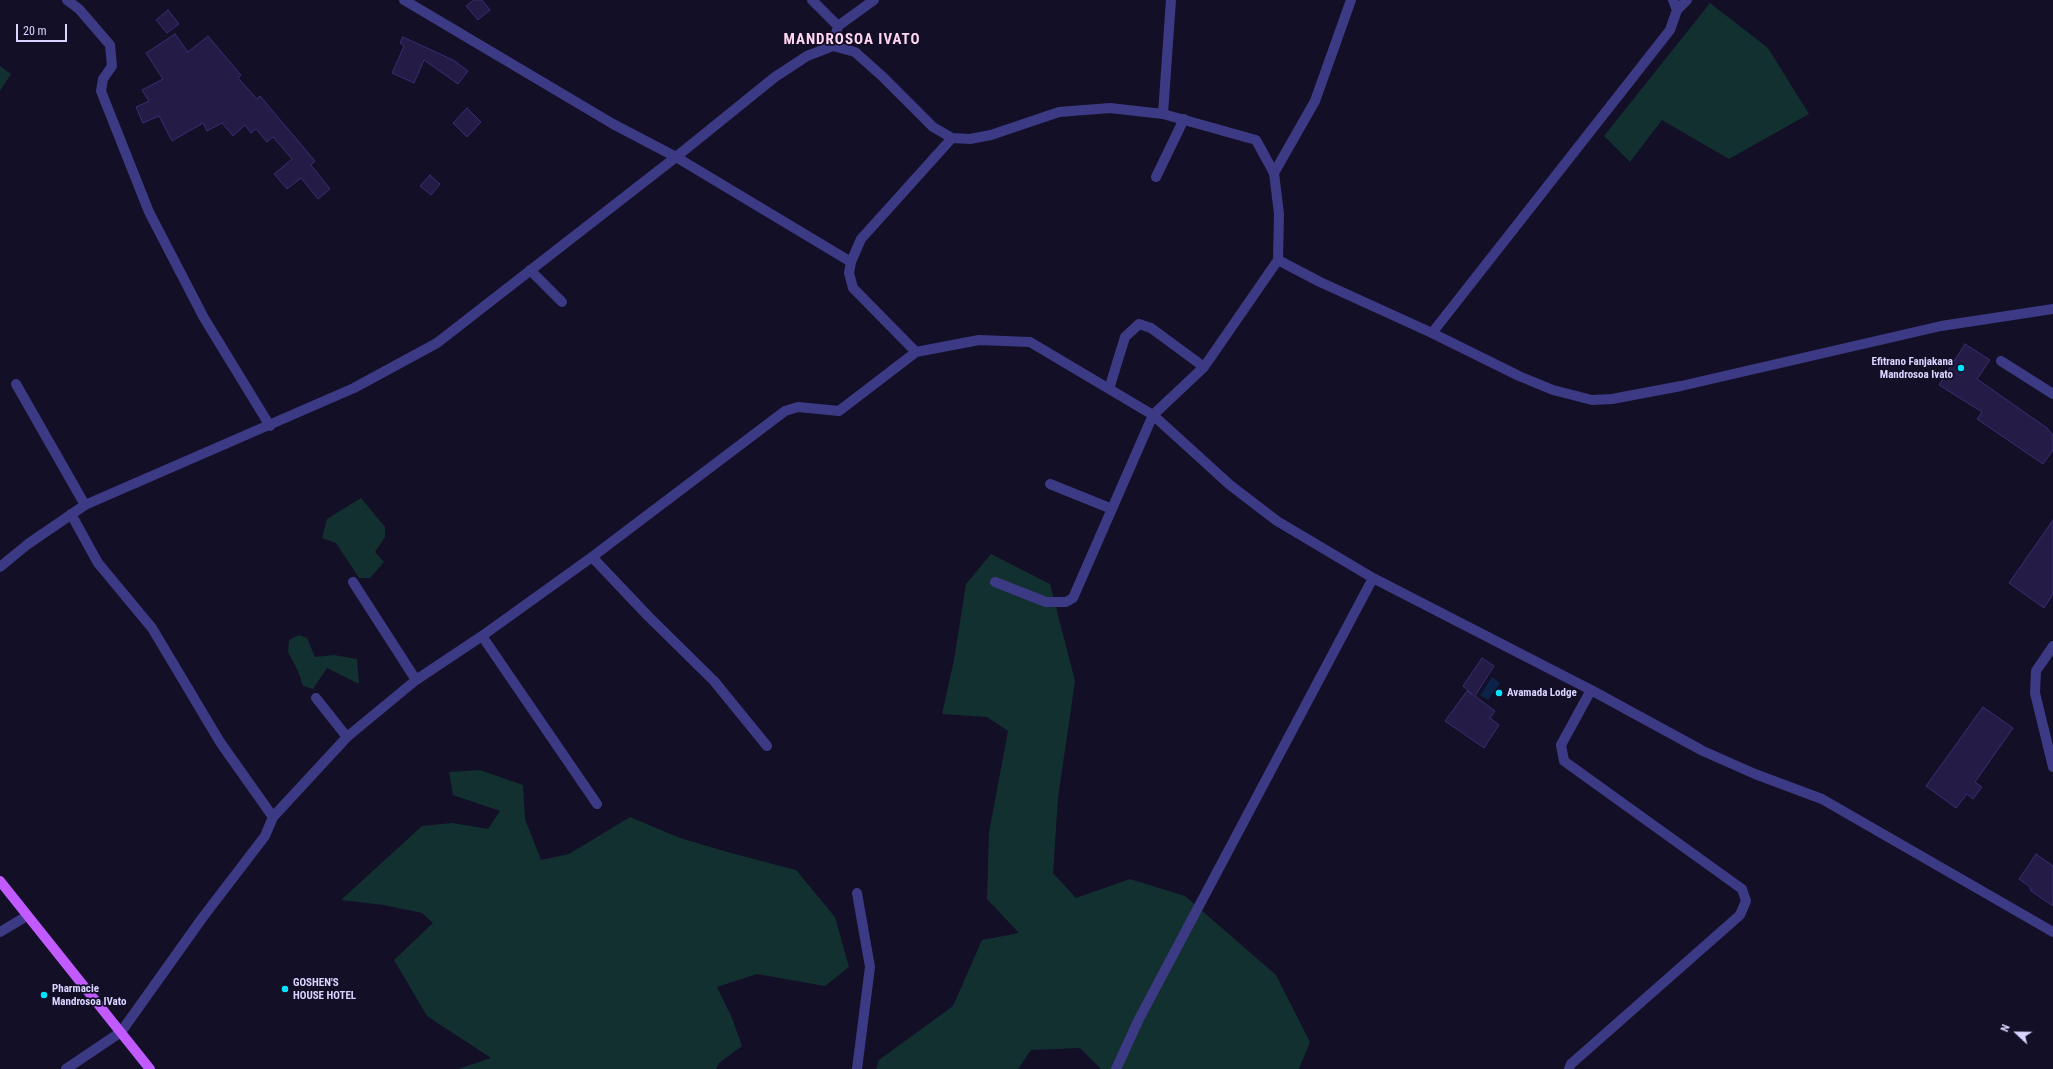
<!DOCTYPE html>
<html>
<head>
<meta charset="utf-8">
<style>
  body { margin:0 }
  #map { position:relative; width:2053px; height:1069px; overflow:hidden; background:#130f26; font-family:"Roboto Condensed",sans-serif }
  canvas { display:block }
  .north { position:absolute; left:1997px; top:1013px; width:40px; height:40px; -webkit-text-stroke:3px #130f26; paint-order:stroke; rotate:292deg; font-size:11px; font-weight:700; line-height:16px; text-align:center; color:#d9d4ff }
  .north::after { content:''; display:block; margin:auto; width:14px; height:18px; background:#d9d4ff; clip-path:polygon(50% 0,100% 100%,50% 72%,0 100%) }
  .scale { position:absolute; left:16px; top:24px; width:51px; height:18px; box-sizing:border-box; border:2px solid #d9d4ff; border-top:0; padding-left:5px; font-size:12px; line-height:14px; white-space:nowrap; color:#d9d4ff; -webkit-text-stroke:3px #130f26; paint-order:stroke }
</style>
</head>
<body>
<div id="map">
<canvas width="2053" height="1069"></canvas>
<div class="north">N</div>
<div class="scale">20 m</div>
</div>
<script>
const context = document.querySelector('canvas').getContext('2d');
context.lineJoin = 'round';
function fill(path, color) { context.fillStyle = color; context.fill(path, 'evenodd'); }
const poly = rows => new Path2D(rows.map(r => 'M' + r).join(''));
function stroke(path, color, width, dash) { context.strokeStyle = color; context.lineWidth = width; context.lineCap = dash ? 'butt' : 'round'; context.setLineDash(dash || []); context.stroke(path); }
function write(font, color, halo, rows, align = 'center') {
  context.font = font + ' "Roboto Condensed",sans-serif'; context.lineWidth = 3.5; context.setLineDash([]); context.textBaseline = 'middle'; context.strokeStyle = halo; context.fillStyle = color; for (const [text, x, y, turn = 0] of rows) {
    context.save(); context.translate(x, y); context.rotate((+turn || 0) * Math.PI / 180); context.textAlign = isNaN(turn) ? turn : align; if (halo) context.strokeText(text, 0, 0); context.fillText(text, 0, 0); context.restore();
  }
}
const green = poly([
  [1710,3,1768,48,1809,114,1729,159,1662,120,1630,162,1604,136],
  [0,66,11,74,0,91],
  [361,498,385,527,385,537,375,552,384,562,370,578,359,578,336,543,322,538,327,519],
  [991,554,1050,584,1075,681,1058,798,1053,873,1076,898,1130,879,1185,896,1276,975,1310,1042,1299,1069,1101,1069,1080,1048,1031,1050,1018,1069,876,1069,879,1060,953,1006,982,940,1019,933,987,899,989,832,1008,731,987,717,942,714,954,660,966,584],
  [299,635,307,638,315,657,334,655,357,659,359,684,327,668,313,689,303,686,298,671,288,652,289,640],
  [480,770,523,785,525,819,541,860,569,854,630,817,680,838,731,853,796,870,835,917,849,967,825,986,757,974,717,987,732,1018,742,1046,719,1063,716,1069,458,1069,491,1058,427,1016,394,960,433,923,422,913,384,905,341,900,422,826,452,823,488,829,500,811,453,795,449,772]
]);
const water = poly([
  [1492,677,1500,683,1488,700,1480,695]
]);
const building = poly([
  [474,0,482,0,490,10,478,20,466,6,474,0],
  [168,10,179,24,167,33,156,20,168,10],
  [175,34,188,52,208,36,241,75,238,78,257,99,260,96,315,161,311,165,330,189,318,199,301,178,287,189,274,174,292,159,273,137,267,142,256,129,251,133,245,125,233,136,222,123,207,131,203,123,172,141,159,116,143,123,136,107,149,101,142,90,163,79,146,53,175,34],
  [403,37,453,60,468,71,458,84,424,60,414,83,392,73,404,46,400,43,403,37],
  [467,108,481,122,467,137,453,123,467,108],
  [430,175,440,184,431,195,420,186,430,175],
  [1965,344,1990,360,1977,379,2047,428,2053,435,2053,450,2043,464,1977,419,1982,412,1939,385,1965,344],
  [2053,520,2053,594,2044,608,2009,583,2053,520],
  [1482,658,1494,666,1475,696,1495,711,1490,718,1499,725,1484,748,1445,721,1467,691,1473,695,1463,686,1482,658],
  [1983,707,2013,728,1975,782,1982,787,1973,799,1967,794,1956,808,1926,786,1983,707],
  [2036,854,2053,866,2053,906,2031,891,2030,887,2019,879,2036,854]
]);
const minor = poly([
  [67,0,79,9,110,45,112,66,103,79,101,91,149,212,204,318,270,426],
  [404,0,613,124,676,157,851,262],
  [812,0,838,26],
  [1673,0,1677,10],
  [833,46,838,26,874,0],
  [1163,114,1171,0],
  [1274,173,1315,101,1351,0],
  [1156,177,1184,119],
  [530,270,562,302],
  [1432,333,1670,30,1677,10,1687,0],
  [916,352,853,288,849,273,851,262,861,239,952,138],
  [2001,361,2053,394],
  [16,384,85,505],
  [1109,389,1125,337,1139,324,1151,328,1204,367],
  [1050,484,1112,509],
  [71,514,98,563,152,628,220,742,273,817],
  [592,557,648,616,714,681,767,746],
  [0,567,28,544,85,505,354,388,437,343,676,157,775,77,807,56,833,46,855,52,883,77,933,127,952,138,970,139,991,135,1059,112,1110,108,1163,114,1256,140,1274,173,1279,214,1278,260,1320,282,1432,333,1519,376,1553,390,1592,400,1612,399,1681,386,1941,326,2053,309],
  [1373,578,1591,690,1703,751,1755,774,1822,799,2053,932],
  [353,582,416,680],
  [995,582,1046,602,1066,602,1073,598,1153,415,1230,485,1277,521,1373,578,1139,1019,1116,1069],
  [482,636,597,804],
  [2053,646,2036,671,2035,693,2053,767],
  [316,698,347,737],
  [857,893,870,967,857,1069],
  [0,932,27,916],
  [66,1069,121,1032,203,917,265,836,273,817,347,737,416,680,482,636,592,557,785,411,798,407,839,411,916,352,979,340,1030,342,1153,415,1204,367,1278,260],
  [1569,1069,1571,1064,1740,915,1746,901,1742,889,1564,761,1561,745,1591,690]
]);
const major = poly([
  [0,881,150,1069]
]);
const markers = [
  [1961,368,4,"#00e5ff"],
  [1499,693,4,"#00e5ff"],
  [285,989,4,"#00e5ff"],
  [44,995,4,"#00e5ff"]
];
const poiNames = [
  ["Efitrano Fanjakana",1953,362,"right"],
  ["Mandrosoa Ivato",1953,375,"right"],
  ["Avamada Lodge",1507,693],
  ["GOSHEN'S",293,983],
  ["HOUSE HOTEL",293,996],
  ["Pharmacie",52,989],
  ["Mandrosoa IVato",52,1002]
];
const districtNames = [
  ["MANDROSOA IVATO",852,40]
];
fill(green, '#12302f');
fill(water, '#0c2248');
fill(building, '#241b47');
stroke(building, '#3b2d73', 1);
stroke(minor, '#3d3a85', 10);
stroke(major, '#c25bff', 10);
for (const [x, y, r, color] of markers) { const dot = new Path2D(); dot.arc(x, y, r, 0, 2 * Math.PI); context.fillStyle = color; context.fill(dot); stroke(dot, '#130f26', 1.5); }
write('bold 11px', '#d9d4ff', '#130f26', poiNames, 'left');
context.letterSpacing = '1px';
write('bold 15px', '#ffd6f0', '#130f26', districtNames);
context.letterSpacing = '0px';
</script>
</body>
</html>
